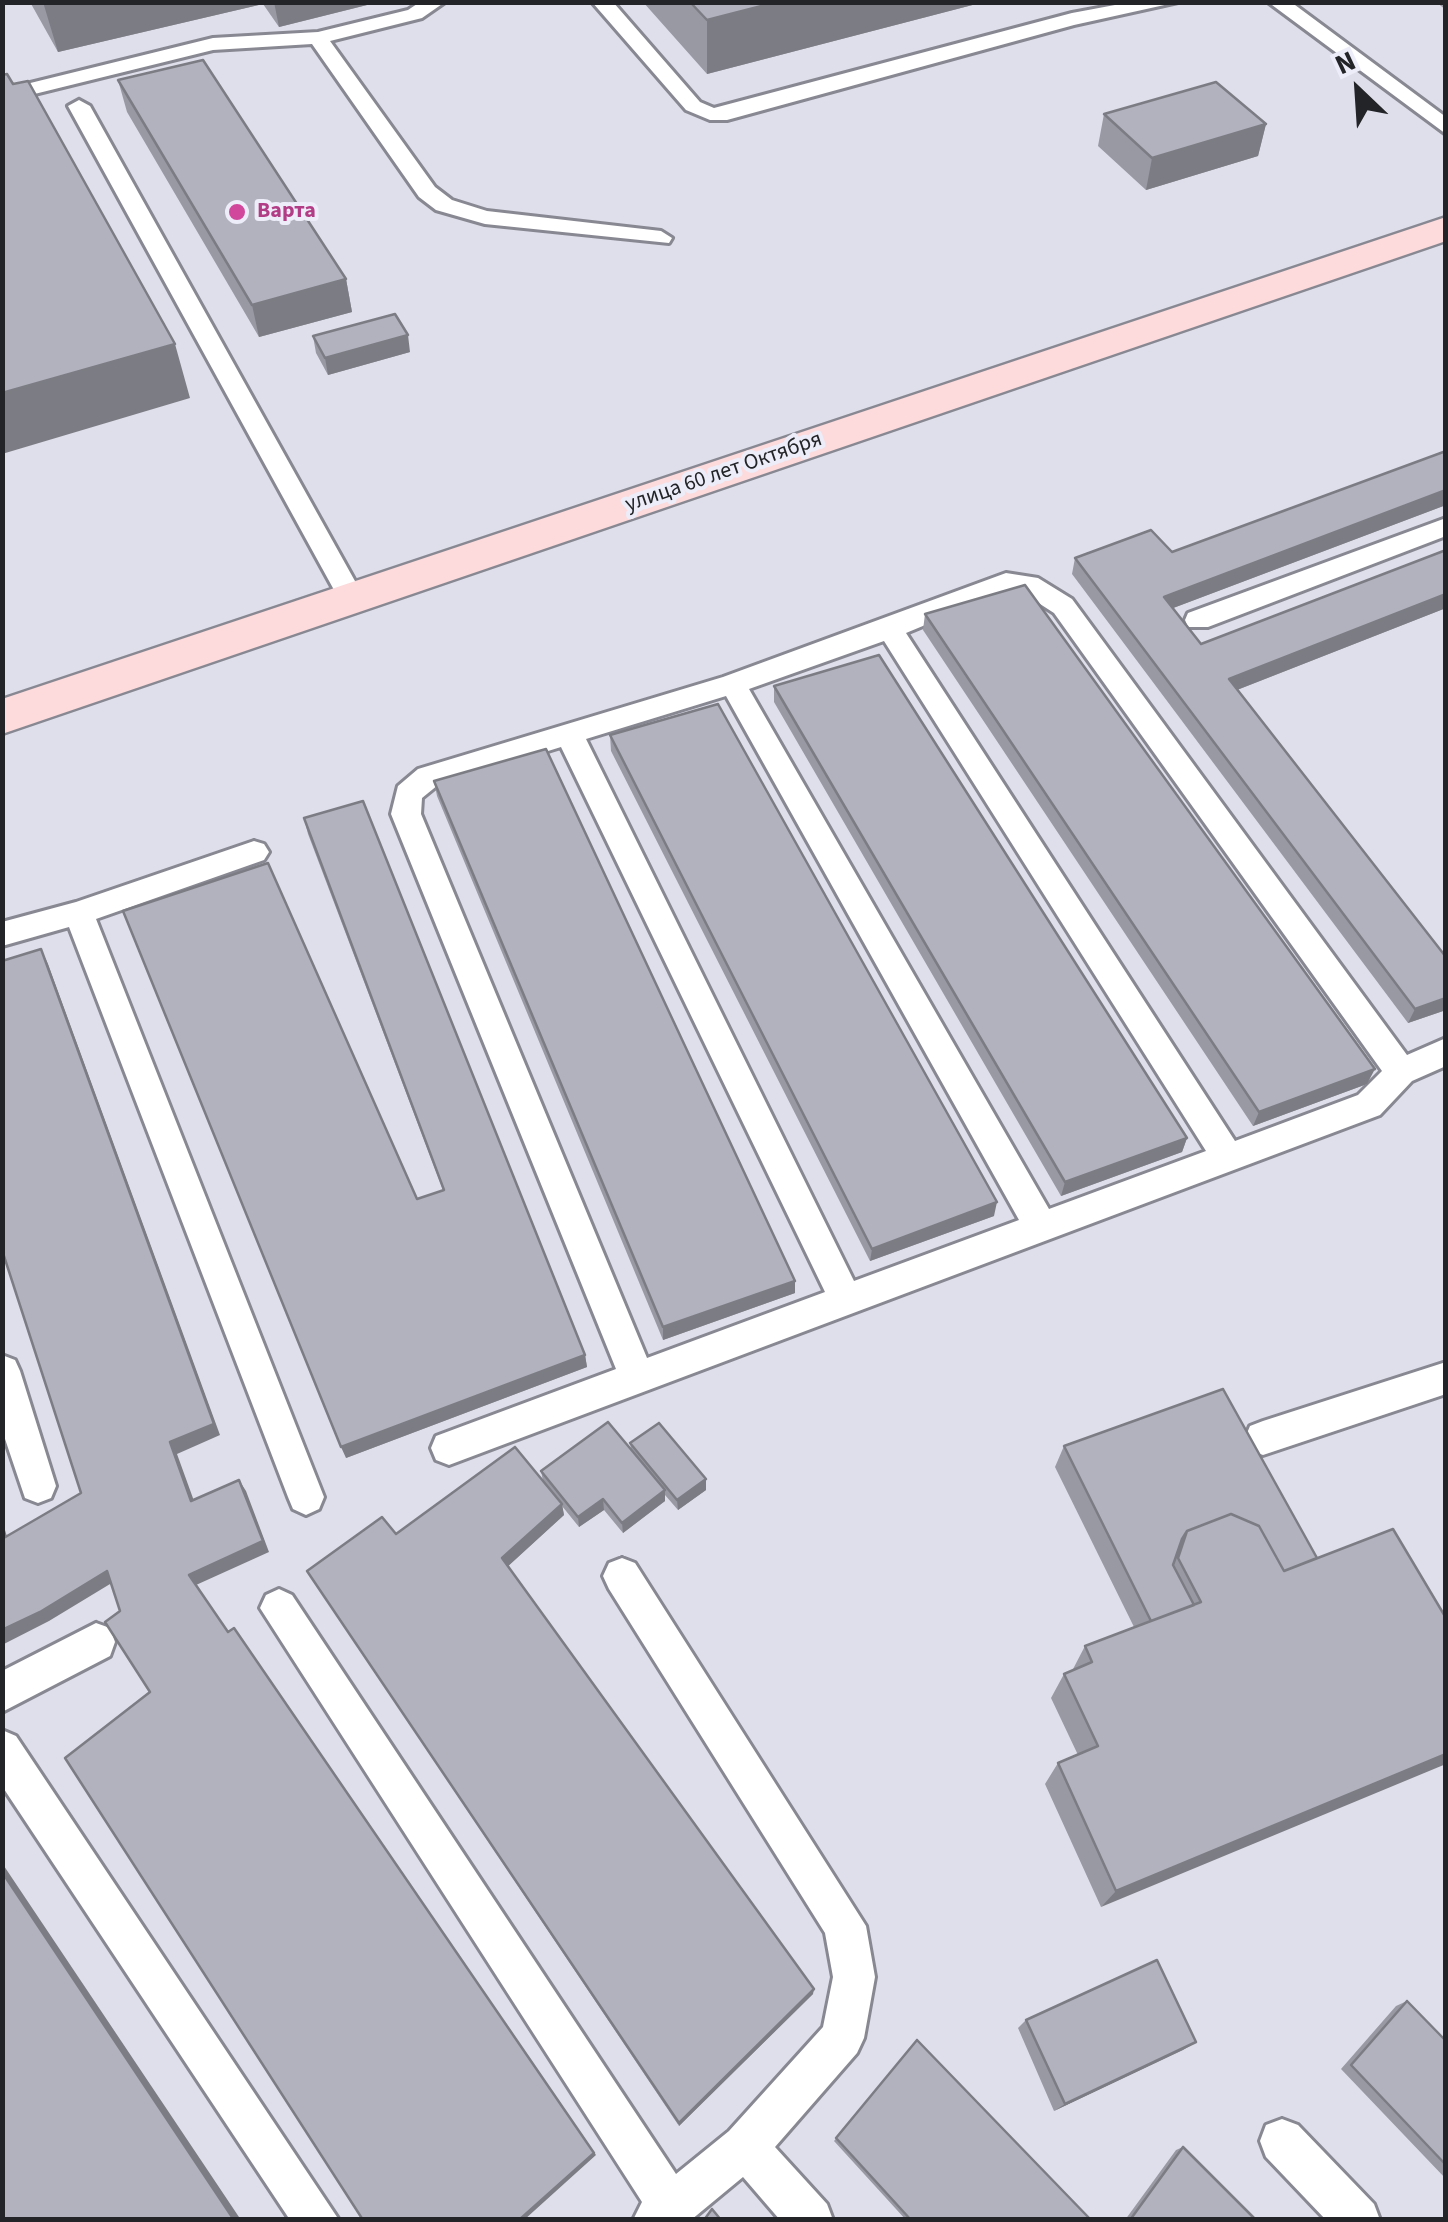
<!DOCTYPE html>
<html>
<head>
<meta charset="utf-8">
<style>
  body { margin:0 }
  #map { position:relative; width:1448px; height:2222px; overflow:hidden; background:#dfdfeb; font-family:"Source Sans 3",sans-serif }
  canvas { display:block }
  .frame { position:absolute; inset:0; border:5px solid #232428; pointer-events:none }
  .north { position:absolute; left:1308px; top:40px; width:100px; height:100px; -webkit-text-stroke:8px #ecedf8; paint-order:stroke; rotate:335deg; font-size:28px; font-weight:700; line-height:40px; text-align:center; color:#232428 }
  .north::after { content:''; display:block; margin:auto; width:35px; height:45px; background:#232428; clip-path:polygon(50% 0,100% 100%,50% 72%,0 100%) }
</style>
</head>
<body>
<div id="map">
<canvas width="1448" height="2222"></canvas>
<div class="frame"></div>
<div class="north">N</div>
</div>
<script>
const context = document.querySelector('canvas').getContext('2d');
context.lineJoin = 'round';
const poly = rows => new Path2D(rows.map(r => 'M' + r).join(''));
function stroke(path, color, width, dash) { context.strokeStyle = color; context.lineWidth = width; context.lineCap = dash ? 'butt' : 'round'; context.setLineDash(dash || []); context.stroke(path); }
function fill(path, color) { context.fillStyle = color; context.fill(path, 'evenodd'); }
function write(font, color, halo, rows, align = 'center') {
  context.font = font + ' "Source Sans 3",sans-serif'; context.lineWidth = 8; context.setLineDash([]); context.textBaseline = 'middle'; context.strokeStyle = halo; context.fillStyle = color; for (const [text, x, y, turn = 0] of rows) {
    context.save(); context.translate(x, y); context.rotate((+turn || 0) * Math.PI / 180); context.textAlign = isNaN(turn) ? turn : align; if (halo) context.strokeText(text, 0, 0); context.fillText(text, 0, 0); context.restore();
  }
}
const service = poly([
  [420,2,445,2,422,18,330,41,435,187,452,200,487,211,661,231,672,238,669,243,485,224,436,210,419,197,312,44,213,50,2,102,2,90,213,38,318,32,408,10,420,2],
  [592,2,613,2,700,102,714,108,1072,13,1131,2,1178,2,1074,25,727,120,710,120,686,110,592,2],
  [1268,2,1291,2,1446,117,1446,134,1268,2],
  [79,100,90,106,365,599,361,605,343,605,339,599,68,106,79,100],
  [1446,518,1446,536,1208,627,1188,627,1185,620,1188,613,1446,518],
  [1006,573,1038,578,1072,599,1407,1055,1446,1038,1446,1066,1412,1081,1380,1115,449,1465,436,1460,431,1448,436,1436,616,1369,391,814,398,786,418,769,723,677,1006,573],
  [1007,591,1023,593,1054,613,1382,1071,1358,1095,1235,1141,906,633,1007,591],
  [884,641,1206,1151,1049,1209,749,689,884,641],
  [726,696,1019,1220,854,1281,586,739,726,696],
  [561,747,825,1292,647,1358,421,814,422,798,438,785,561,747],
  [254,841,264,844,269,852,264,860,96,919,324,1497,319,1509,306,1515,293,1509,288,1497,69,927,2,946,2,922,76,902,254,841],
  [2,1355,15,1360,20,1371,56,1486,51,1498,38,1503,25,1498,2,1430,2,1355],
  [1446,1362,1446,1394,1263,1455,1250,1450,1245,1438,1250,1426,1263,1421,1446,1362],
  [622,1558,635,1563,866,1926,875,1977,864,2038,857,2053,775,2147,827,2204,833,2220,780,2220,743,2177,691,2220,633,2220,642,2202,260,1608,266,1595,279,1589,292,1595,676,2174,729,2131,823,2027,833,1977,825,1933,609,1589,603,1576,609,1563,622,1558],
  [96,1623,110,1628,115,1642,110,1656,2,1712,2,1671,96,1623],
  [2,1730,16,1736,339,2220,290,2220,2,1786,2,1730],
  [1282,2119,1298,2125,1374,2204,1380,2220,1326,2220,1266,2157,1260,2141,1266,2125,1282,2119]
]);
const secondary = poly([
  [1446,217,1446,241,2,734,2,699,1446,217]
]);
const wall = poly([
  [30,2,366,2,367,5,279,27,263,4,58,52],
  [643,2,984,2,707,74],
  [1436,2,1446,2,1446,10],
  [118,80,346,279,352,312,259,337,127,112],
  [1104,114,1266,124,1258,156,1146,190,1098,146],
  [313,336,410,352,328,375,316,353],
  [1446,451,1446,505,1173,608,1201,644,1446,550,1446,608,1237,690,1446,957,1446,1010,1408,1023,1072,574,1075,558,1172,552],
  [925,614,1367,1084,1253,1126,923,630],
  [774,686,1187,1138,1182,1152,1061,1196,774,702],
  [610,735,994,1216,870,1261,611,751],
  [434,781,795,1281,795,1293,663,1340,437,796],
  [304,818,585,1355,587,1367,346,1458,417,1199,443,1190,308,834],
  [630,1443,706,1490,678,1510,665,1495,665,1501,623,1533,604,1510,579,1527,562,1506,564,1515,508,1566,813,1994,679,2126,307,1571,396,1534,543,1481,541,1471,631,1449],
  [1064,1446,1317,1558,1446,1618,1101,1907,1045,1784,1058,1763,1078,1755,1051,1698,1064,1674,1072,1671,1085,1646,1134,1627,1055,1467],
  [1407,2001,1446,2041,1446,2179,1341,2069,1396,2006],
  [1026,2020,1196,2042,1054,2111,1018,2028],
  [917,2040,1091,2220,906,2220,834,2141],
  [1183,2147,1256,2220,1125,2220,1176,2150]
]);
const shadedWall = poly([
  [43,2,263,2,263,4,58,52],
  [274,2,366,2,367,5,279,27],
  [777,2,984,2,707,74,707,20],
  [1266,124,1258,156,1146,190,1152,158],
  [346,279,352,312,259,337,252,305],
  [408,335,410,352,328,375,325,358],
  [175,344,190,398,2,454,2,393],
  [1446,490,1446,505,1160,613,1164,597],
  [1446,594,1446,608,1224,695,1229,679],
  [41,949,48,964,220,1435,177,1454,198,1512,191,1501,170,1442],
  [1446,998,1446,1010,1408,1023,1415,1009],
  [1375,1069,1367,1084,1253,1126,1259,1112],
  [1187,1138,1182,1152,1061,1196,1065,1182],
  [997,1202,994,1216,870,1261,872,1249],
  [795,1281,795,1293,663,1340,663,1327],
  [585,1355,587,1367,346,1458,341,1447],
  [706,1479,706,1490,678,1510,677,1500],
  [239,1480,246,1491,269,1552,196,1585,189,1575],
  [665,1490,665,1501,623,1533,622,1523],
  [603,1499,604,1510,579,1527,578,1517],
  [562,1504,564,1515,505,1569,502,1558],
  [2,1520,11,1550,2,1541],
  [107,1571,115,1581,49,1621,2,1645,2,1630],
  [234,1628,596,2155,524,2220,519,2220],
  [1446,1754,1446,1764,1101,1907,1116,1891],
  [2,1863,241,2220,234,2220,2,1872],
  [814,1989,813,1994,679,2126,679,2123],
  [1196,2042,1183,2050,1054,2111,1065,2104]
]);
const building = poly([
  [690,2,777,2,707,20,690,2],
  [203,60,346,279,252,305,118,80,203,60],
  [7,74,13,84,28,81,175,344,2,393,2,75,7,74],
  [1216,82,1266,124,1152,158,1104,114,1216,82],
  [395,314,408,335,325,358,313,336,395,314],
  [1446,451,1446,490,1164,597,1201,644,1446,550,1446,594,1229,679,1446,957,1446,998,1415,1009,1075,558,1151,530,1172,552,1446,451],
  [1025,585,1375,1069,1259,1112,925,614,1025,585],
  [879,655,1187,1138,1065,1182,774,686,879,655],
  [718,704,997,1202,872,1249,610,735,718,704],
  [546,749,795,1281,663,1327,434,781,546,749],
  [363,801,585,1355,341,1447,123,911,268,863,417,1199,444,1190,304,818,363,801],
  [41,949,214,1424,170,1442,191,1501,239,1480,263,1541,189,1575,228,1632,234,1628,594,2153,519,2220,363,2220,65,1758,150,1692,105,1622,120,1611,107,1571,40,1612,2,1630,2,1539,81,1493,2,1250,2,961,41,949],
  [1223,1389,1317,1558,1284,1571,1259,1526,1231,1514,1187,1531,1182,1539,1173,1565,1194,1605,1151,1621,1064,1446,1223,1389],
  [608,1422,665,1490,622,1523,603,1499,578,1517,541,1471,608,1422],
  [659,1423,706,1479,677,1500,630,1443,659,1423],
  [515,1447,562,1504,502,1558,814,1989,679,2123,307,1571,382,1517,396,1534,515,1447],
  [1231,1514,1259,1526,1284,1571,1393,1529,1446,1618,1446,1754,1116,1891,1058,1763,1098,1746,1064,1674,1092,1662,1085,1646,1201,1602,1178,1558,1187,1531,1231,1514],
  [2,1872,234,2220,2,2220,2,1872],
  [1157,1960,1196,2042,1065,2104,1026,2020,1157,1960],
  [1407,2001,1446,2041,1446,2165,1351,2065,1407,2001],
  [917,2040,1091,2220,911,2220,836,2138,917,2040],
  [1183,2147,1256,2220,1130,2220,1183,2147],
  [712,2209,721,2220,704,2220,712,2209]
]);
const markers = [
  [237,212,10,"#d1479c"]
];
const farHotelnames = [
  ["Варта",257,212]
];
const farStreetnames = [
  ["улица 60 лет Октября",724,473,-19]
];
stroke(service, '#888893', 6);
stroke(secondary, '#888893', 5);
fill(service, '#fff');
fill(secondary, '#fddadb');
fill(wall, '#9899a3');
fill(shadedWall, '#7c7d84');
fill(building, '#b1b2bd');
stroke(building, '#7c7d84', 2.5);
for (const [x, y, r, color] of markers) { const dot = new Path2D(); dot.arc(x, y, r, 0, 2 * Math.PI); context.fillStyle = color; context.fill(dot); stroke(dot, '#ecedf8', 4); }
write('bold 22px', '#b23c85', '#ecedf8', farHotelnames, 'left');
write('22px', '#232428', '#ecedf8', farStreetnames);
</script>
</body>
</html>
